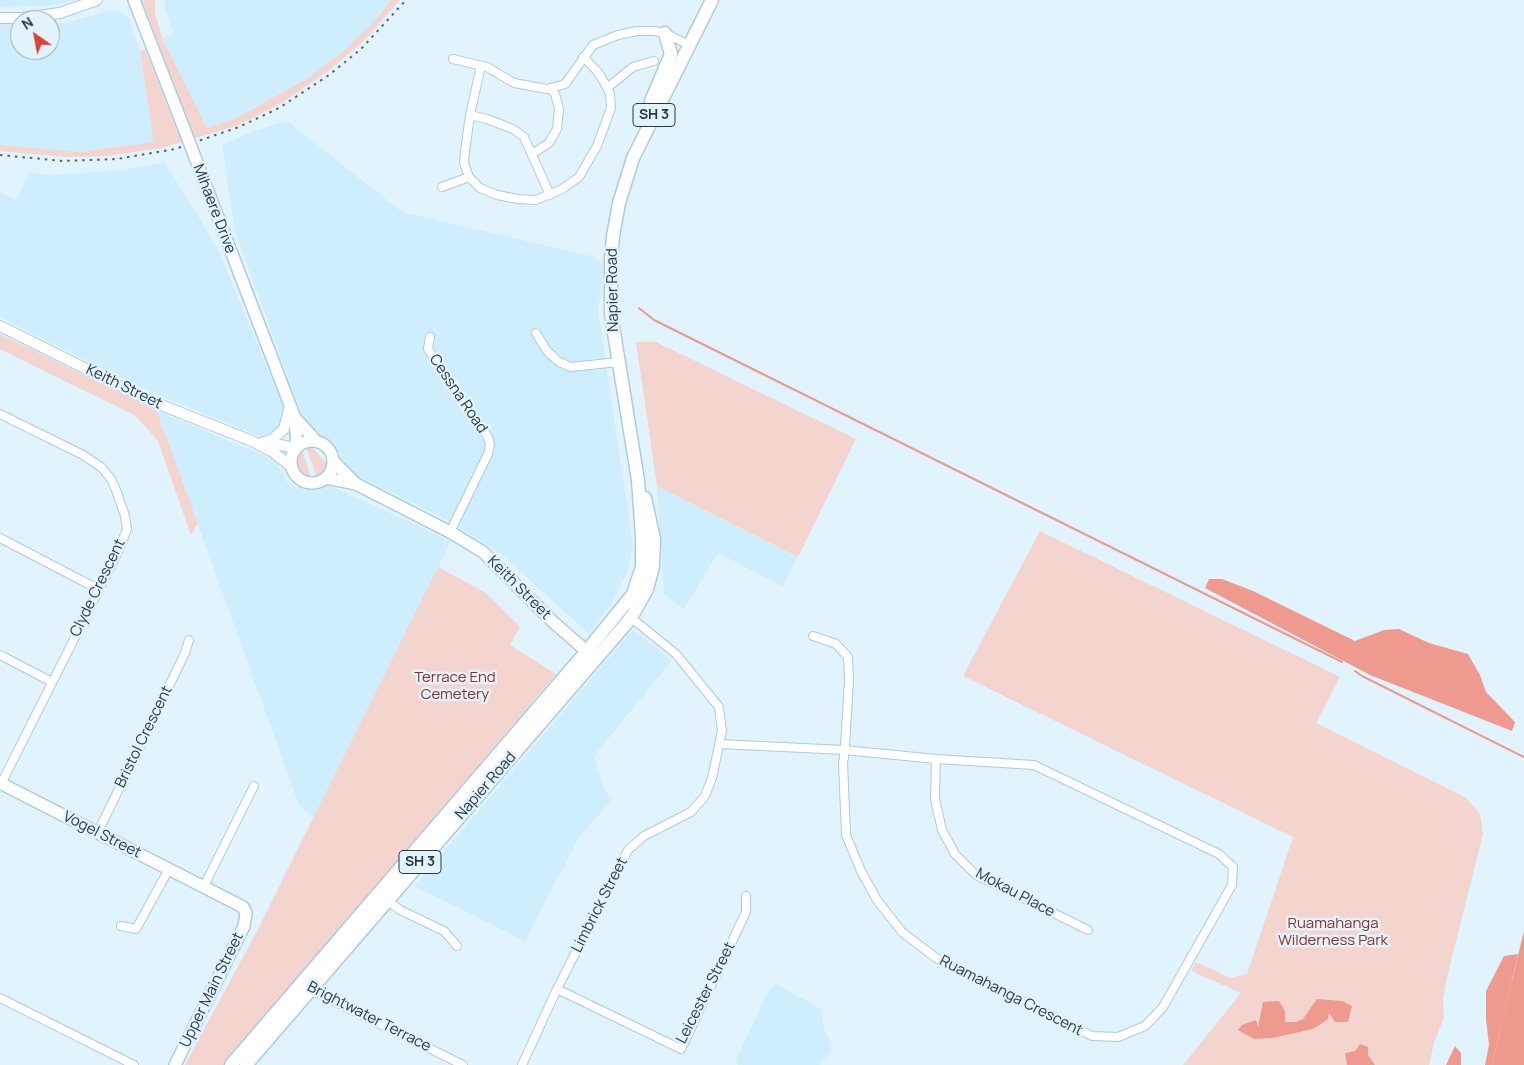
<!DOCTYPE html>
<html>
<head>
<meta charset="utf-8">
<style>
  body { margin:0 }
  #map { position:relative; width:1524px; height:1065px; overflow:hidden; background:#e1f3fc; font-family:Manrope,sans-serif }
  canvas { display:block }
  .north { position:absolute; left:10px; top:10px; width:50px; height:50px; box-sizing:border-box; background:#e1f3fc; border:1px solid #98a8b0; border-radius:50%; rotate:327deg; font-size:14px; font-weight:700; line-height:20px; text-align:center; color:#2b383e }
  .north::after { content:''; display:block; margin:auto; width:18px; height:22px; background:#d34538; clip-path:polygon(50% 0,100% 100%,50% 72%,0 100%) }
</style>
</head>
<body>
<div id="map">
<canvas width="1524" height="1065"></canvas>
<div class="north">N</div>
</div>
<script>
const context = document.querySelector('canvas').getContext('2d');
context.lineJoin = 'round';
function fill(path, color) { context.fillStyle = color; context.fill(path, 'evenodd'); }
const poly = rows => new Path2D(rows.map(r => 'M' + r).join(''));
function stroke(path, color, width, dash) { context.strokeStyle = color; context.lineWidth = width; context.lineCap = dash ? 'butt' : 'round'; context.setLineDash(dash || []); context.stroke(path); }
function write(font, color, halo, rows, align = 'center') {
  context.font = font + ' Manrope,sans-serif'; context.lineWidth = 5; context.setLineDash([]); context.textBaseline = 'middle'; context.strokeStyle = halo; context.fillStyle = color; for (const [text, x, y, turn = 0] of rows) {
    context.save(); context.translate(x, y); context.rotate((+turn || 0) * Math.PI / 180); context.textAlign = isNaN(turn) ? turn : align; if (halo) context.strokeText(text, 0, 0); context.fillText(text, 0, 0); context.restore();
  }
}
const built = poly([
  [0,0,77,0,49,6,0,7],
  [165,0,391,0,373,23,342,52,308,78,238,117,207,128,162,38,173,33,165,9],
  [106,11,118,11,128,17,140,51,155,142,80,152,0,145,0,20,20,21,20,50,50,50,50,23,67,23],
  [287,121,402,212,594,257,604,266,598,310,633,546,627,573,611,604,589,634,500,553,451,522,337,466,307,430,235,231,222,145,257,130],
  [165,163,217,247,286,413,282,427,274,433,262,437,148,391,0,317,0,192,16,200,29,172,48,175,115,171],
  [157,411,275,460,287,482,296,487,314,487,325,483,451,541,314,818,299,805],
  [657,486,798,557,783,586,718,553,684,609,664,594],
  [633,630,672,660,594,756,605,791,612,800,579,837,525,941,414,886],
  [776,984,821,1009,824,1030,828,1035,831,1052,819,1065,738,1065,735,1062,768,992]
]);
const green = poly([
  [142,0,155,0,155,13,162,38,207,128,238,117,308,78,342,52,373,23,391,0,400,0,364,41,327,72,280,104,236,126,161,148,106,156,67,157,0,151,0,145,80,152,154,142,140,51,145,49,178,133,191,128],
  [0,334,157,411,198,524,191,535,158,441,136,416,0,349],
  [636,342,656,342,856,439,798,557,657,486],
  [311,446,327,464,325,470,317,477,306,447],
  [302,450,311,477,304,476,296,465,297,459],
  [1040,531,1340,677,1316,723,1465,797,1480,814,1483,834,1447,977,1443,1000,1444,1017,1434,1043,1429,1065,1183,1065,1241,993,1191,971,1196,962,1230,978,1247,974,1293,837,963,676],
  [438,567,486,593,520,627,510,645,556,674,224,1065,185,1065,257,931]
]);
const forest = poly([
  [1209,579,1222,579,1253,591,1355,641,1384,630,1399,629,1429,643,1468,654,1480,675,1486,692,1515,722,1512,731,1370,675,1205,588],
  [1518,954,1492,1065,1485,1065,1489,1045,1486,1019,1486,991,1504,956],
  [1317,999,1342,1001,1352,1006,1348,1022,1335,1022,1329,1013,1328,1019,1313,1029,1272,1038,1254,1039,1238,1030,1242,1025,1256,1020,1258,1027,1263,1002,1279,1001,1285,1011,1285,1022,1296,1022,1303,1019],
  [1360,1044,1368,1047,1368,1055,1375,1065,1347,1065,1345,1053,1355,1051],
  [1455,1046,1461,1053,1461,1065,1446,1065]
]);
const water = poly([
  [1524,931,1524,1065,1492,1065,1508,996]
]);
const stream = poly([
  [639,308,654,320,1342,662],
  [1355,671,1362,676,1524,757]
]);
const minor = poly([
  [453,59,487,67,514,83,547,89,565,84,593,45,618,35,637,31,654,31,665,33,689,45],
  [607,88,633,67,654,61],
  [470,115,487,119,513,129,524,137,550,195],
  [532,154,549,143,557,129,559,109,555,94,550,89],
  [469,177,480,188,497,195,518,199,536,200,562,189,579,177,597,146,611,108,610,94,604,82,597,71,583,57],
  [442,187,469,177,464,163,465,152,470,115,481,66],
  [536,333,547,351,559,362,571,367,618,362],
  [430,337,428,349,488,437,490,445,488,454,450,532],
  [0,414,83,455,101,467,111,479,116,490,125,516,127,529,119,550,1,784],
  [0,538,98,589],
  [0,655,52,682],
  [720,744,844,750,936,759,1034,765,1219,854,1233,867,1232,885,1163,1007,1145,1026,1118,1037,1092,1036,936,958,902,932,877,900,861,871,846,835,843,762,844,758,844,750,845,746,849,680,848,657,836,644,813,636],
  [936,759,935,799,942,830,955,854,976,875,1088,930],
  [98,832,185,653,189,640],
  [204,886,254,786],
  [388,901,400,910,444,931,457,946],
  [121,926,136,929,169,869],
  [309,989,463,1065],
  [557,989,681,1049,746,912,746,896],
  [0,998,134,1065],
  [522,1065,557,989,628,850,644,836,691,812,705,796,712,778,722,731,719,707,676,654,629,616]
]);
const tertiary = poly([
  [0,18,23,18,60,13,97,0],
  [0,326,151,401,252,441,273,452,292,467],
  [263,442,297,448],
  [266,442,274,438,284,429,290,406]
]);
const secondary = poly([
  [134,0,185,131],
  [196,160,295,418,297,447],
  [295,418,316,441],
  '291 462a21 21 0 1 1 42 0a21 21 0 1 1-42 0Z',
  [333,461,356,484],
  [326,478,356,484,450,532,483,552,552,621,592,656],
  [0,783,243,907,246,913,244,926,175,1065]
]);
const trunk = poly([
  [651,101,671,54,665,33],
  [231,1065,586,652,633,594,642,567,642,537,638,480,611,314,611,259,613,236,619,203,633,158,712,0],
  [246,1065,631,618,647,589,653,567,654,539,645,498]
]);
const rail = poly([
  [0,155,63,161,117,159,175,149,239,127,279,108,329,75,361,49,406,0]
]);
const secondaryBridge = poly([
  [185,131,196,160]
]);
const shields = [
  [654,115,42],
  [420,862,42]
];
const shieldNames = [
  ["SH 3",654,115],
  ["SH 3",420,862]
];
const streetNames = [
  ["Mihaere Drive",214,209,69],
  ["Napier Road",613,290,-91],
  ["Keith Street",124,387,26],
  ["Cessna Road",458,394,56],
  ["Clyde Crescent",98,588,-64],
  ["Keith Street",519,588,45],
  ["Bristol Crescent",144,737,-64],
  ["Napier Road",486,786,-49],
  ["Vogel Street",102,835,27],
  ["Mokau Place",1015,893,28],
  ["Limbrick Street",600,905,-63],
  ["Upper Main Street",212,990,-64],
  ["Leicester Street",706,993,-63],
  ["Ruamahanga Crescent",1011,996,27],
  ["Brightwater Terrace",369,1017,27]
];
const parkNames = [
  ["Terrace End",455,678],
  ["Cemetery",455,695],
  ["Ruamahanga",1333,924],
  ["Wilderness Park",1333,941]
];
fill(built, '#cfeefd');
fill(green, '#f4d4cf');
fill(forest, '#ef9a8e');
fill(water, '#ee998d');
stroke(stream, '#ee998d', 2);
stroke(minor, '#adccda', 10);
stroke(tertiary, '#adccda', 12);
stroke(secondary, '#adccda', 14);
stroke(trunk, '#adccda', 15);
stroke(minor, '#fff', 8);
stroke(tertiary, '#fff', 10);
stroke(secondary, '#fff', 11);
stroke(trunk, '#fff', 12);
stroke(rail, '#57656b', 2, [2.5, 5]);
stroke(secondaryBridge, '#adccda', 14, []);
stroke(secondaryBridge, '#fff', 11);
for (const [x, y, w] of shields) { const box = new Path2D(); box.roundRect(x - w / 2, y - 11.5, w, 23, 4); context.fillStyle = '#e1f3fc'; context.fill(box); stroke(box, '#2b383e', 1); }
write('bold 14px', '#2b383e', null, shieldNames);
write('15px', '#2b383e', '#e1f3fc', streetNames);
write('15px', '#912f26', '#e1f3fc', parkNames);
</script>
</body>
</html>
